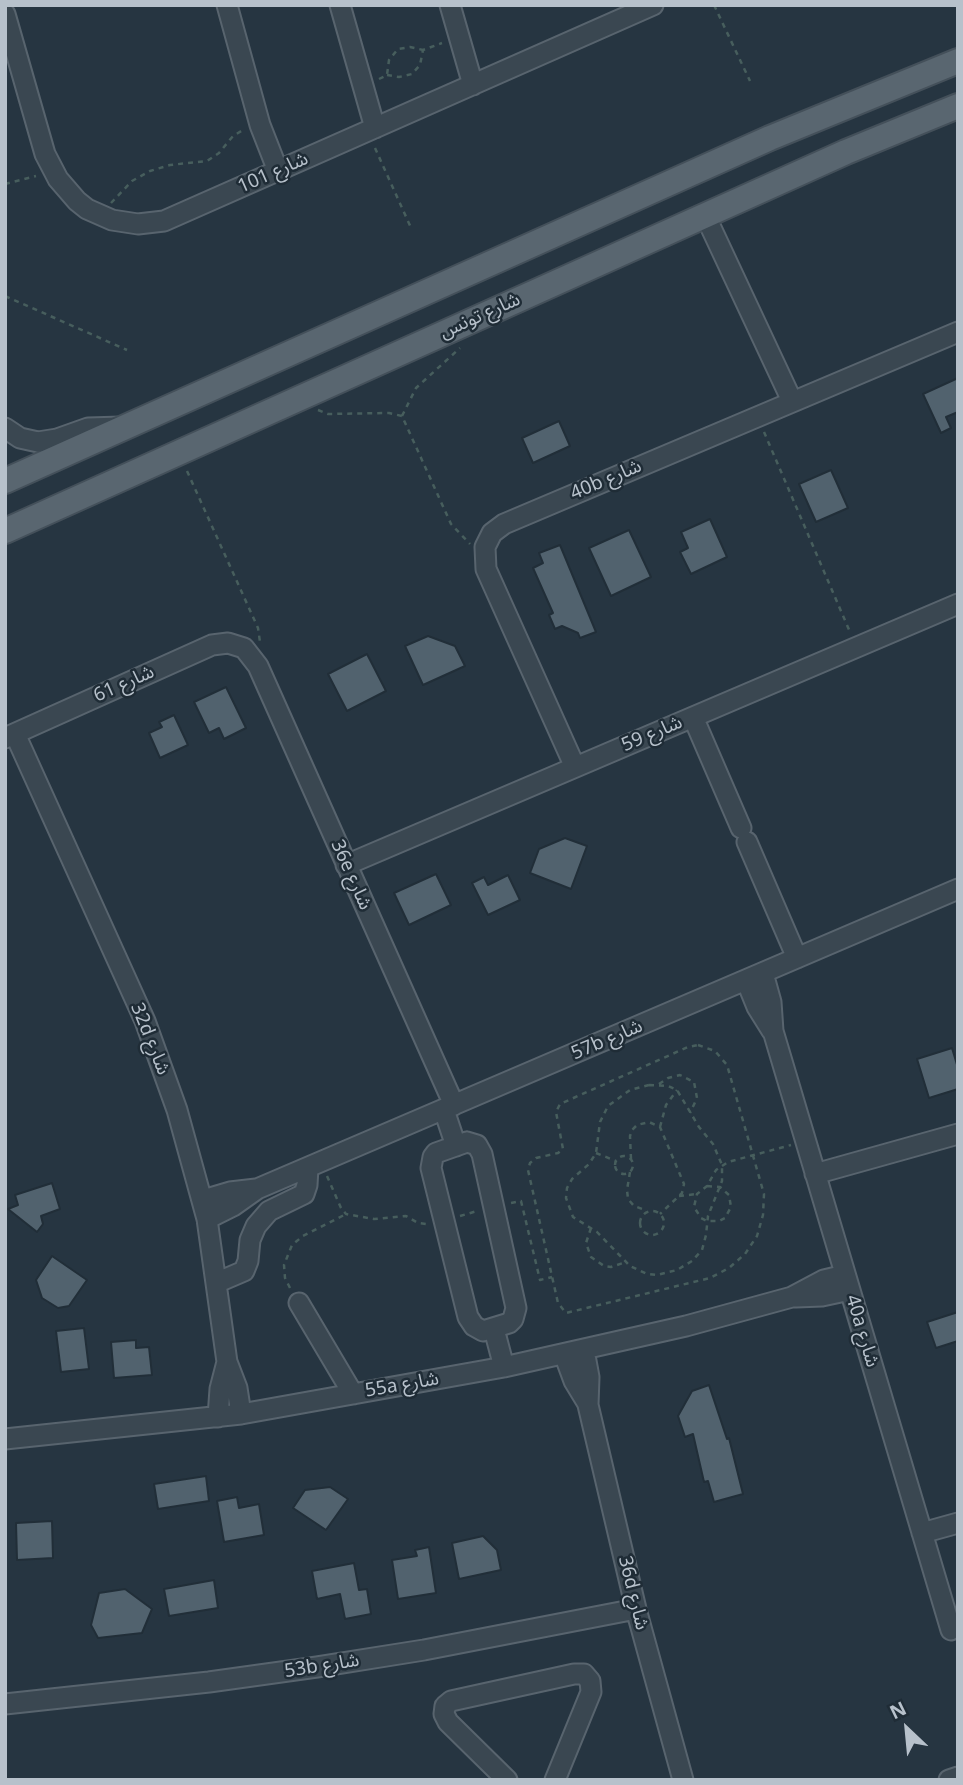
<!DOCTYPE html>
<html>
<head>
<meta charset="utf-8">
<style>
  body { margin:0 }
  #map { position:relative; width:963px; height:1785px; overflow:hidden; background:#263541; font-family:"Noto Sans",sans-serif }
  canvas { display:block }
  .frame { position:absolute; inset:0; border:7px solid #b7c1cb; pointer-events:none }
  .north { position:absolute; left:872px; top:1694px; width:70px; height:70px; -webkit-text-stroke:5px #1f2c36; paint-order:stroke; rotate:334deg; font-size:19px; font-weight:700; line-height:28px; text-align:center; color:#b7c1cb }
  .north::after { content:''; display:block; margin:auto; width:24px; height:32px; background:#b7c1cb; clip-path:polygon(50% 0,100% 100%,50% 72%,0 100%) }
</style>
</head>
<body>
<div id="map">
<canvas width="963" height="1785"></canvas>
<div class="frame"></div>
<div class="north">N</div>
</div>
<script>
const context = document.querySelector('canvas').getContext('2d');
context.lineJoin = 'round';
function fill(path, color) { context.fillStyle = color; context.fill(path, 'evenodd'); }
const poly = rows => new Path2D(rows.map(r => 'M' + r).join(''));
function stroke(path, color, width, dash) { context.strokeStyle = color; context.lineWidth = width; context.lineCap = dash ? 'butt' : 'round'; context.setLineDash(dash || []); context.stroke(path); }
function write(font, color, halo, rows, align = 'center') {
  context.font = font + ' "Noto Sans","Noto Sans Arabic",sans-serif'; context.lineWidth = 5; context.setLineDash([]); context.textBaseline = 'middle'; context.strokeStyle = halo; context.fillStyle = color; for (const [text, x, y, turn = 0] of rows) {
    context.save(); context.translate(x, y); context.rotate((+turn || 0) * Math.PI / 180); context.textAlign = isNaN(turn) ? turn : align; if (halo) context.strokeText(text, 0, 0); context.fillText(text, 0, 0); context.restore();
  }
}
const building = poly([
  [958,378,958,412,946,417,951,428,941,433,923,394,958,378],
  [559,421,570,446,533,463,522,438,559,421],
  [831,470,848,508,816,522,799,484,831,470],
  [710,519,727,557,691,574,680,552,688,548,681,532,710,519],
  [629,530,651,577,611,596,589,548,629,530],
  [560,545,596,632,580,638,578,633,562,626,555,629,549,615,553,613,533,568,543,563,539,553,560,545],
  [428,636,455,646,465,666,423,685,405,646,428,636],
  [367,654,386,691,347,711,328,674,367,654],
  [226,687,246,728,224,739,219,728,209,733,194,702,226,687],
  [174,715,188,745,160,758,149,733,162,727,159,722,174,715],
  [565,838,587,846,571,889,530,873,539,849,565,838],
  [436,874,451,905,409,925,394,893,436,874],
  [508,875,520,900,488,915,472,883,484,877,488,885,508,875],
  [952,1048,958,1068,958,1089,929,1098,917,1059,952,1048],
  [52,1183,60,1209,41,1216,43,1224,37,1232,8,1209,18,1205,15,1195,52,1183],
  [52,1256,87,1280,69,1306,58,1308,42,1298,36,1280,52,1256],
  [958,1312,958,1341,936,1348,927,1322,958,1312],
  [84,1328,89,1369,61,1372,56,1331,84,1328],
  [136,1340,136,1348,149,1347,152,1375,114,1378,111,1342,136,1340],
  [709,1385,727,1439,729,1438,743,1494,714,1502,708,1481,704,1482,693,1434,685,1437,678,1416,692,1391,709,1385],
  [206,1476,209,1501,158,1509,154,1484,206,1476],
  [330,1487,348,1499,326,1530,293,1508,305,1490,330,1487],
  [237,1497,239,1508,259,1504,264,1535,224,1542,217,1501,237,1497],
  [52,1521,53,1558,17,1560,16,1523,52,1521],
  [483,1536,497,1550,501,1570,459,1579,452,1543,483,1536],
  [429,1547,436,1593,398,1599,392,1560,417,1556,415,1550,429,1547],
  [354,1563,359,1590,367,1589,371,1614,345,1619,340,1594,317,1599,312,1571,354,1563],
  [214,1580,218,1608,169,1616,164,1589,214,1580],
  [125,1589,152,1609,142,1633,98,1638,91,1625,99,1593,125,1589]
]);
const path = poly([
  [714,5,750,81],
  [387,75,399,77,412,74,420,65,423,50,442,43],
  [379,79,387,75,389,60,398,49,410,47,423,50],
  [375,148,412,230],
  [5,184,36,176],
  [111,203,132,181,150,171,170,165,207,161,219,153,233,136,243,130],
  [5,296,127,350],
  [318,410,328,414,389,413,402,416,451,524,470,544],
  [402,416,416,388,460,348],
  [764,432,850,632],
  [187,471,258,628,260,642],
  [698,1045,715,1051,727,1065,764,1194,763,1215,757,1236,745,1254,729,1268,710,1278,566,1313,558,1303,528,1170,530,1163,536,1158,558,1153,563,1149,556,1112,560,1104,688,1047,698,1045],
  [659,1084,668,1078,680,1075,694,1082,697,1098,690,1113],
  [649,1085,668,1086,677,1090,699,1127,713,1144,722,1165,722,1181,708,1216,706,1235,702,1250,692,1261,677,1270,657,1275,647,1274,630,1266,597,1232,573,1217,566,1198,567,1188,572,1179,589,1164,596,1153,600,1122,608,1106,630,1090,649,1085],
  [660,1127,666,1105,677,1090],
  [596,1153,616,1161],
  '615 1165a9 9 0 1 1 18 0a9 9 0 1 1-18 0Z',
  [631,1159,630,1136,632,1130,637,1125,649,1122,660,1127,684,1184,682,1193,660,1214],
  [630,1172,627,1190,628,1199,634,1206,645,1210],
  [327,1176,341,1208,346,1214,374,1219,406,1216,418,1223,426,1224],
  [707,1186,720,1187,729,1195,731,1207,725,1218,719,1221,707,1221,701,1218,694,1207,697,1194,707,1186,716,1170,728,1162,791,1145],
  [679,1196,697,1194],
  [511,1203,521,1201,540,1280,552,1277],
  '640 1223a12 12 0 1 1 24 0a12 12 0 1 1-24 0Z',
  [460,1216,477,1211],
  [591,1228,586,1243,591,1257,604,1266,611,1267,626,1262],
  [290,1288,285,1278,284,1265,292,1245,303,1236,346,1214]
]);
const minor = poly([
  [227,5,260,125,278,171],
  [340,5,375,128],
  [450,5,473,85],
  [5,14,45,154,58,179,77,201,87,209,112,220,138,224,164,221,653,5],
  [705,215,792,401],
  [5,428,20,438,38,442,57,439,88,428,121,427],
  [693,717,741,828],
  [15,734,145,1021,177,1110,207,1219,227,1362,237,1388,241,1414],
  [5,738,212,645,228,643,244,648,258,666,454,1105],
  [575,767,486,569,485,547,492,533,504,524,958,332],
  [747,842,797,958],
  [346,865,958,604],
  [763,973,771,1002,773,1031,951,1630],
  [746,980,757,1007,772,1031],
  [444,1110,456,1146],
  [467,1142,477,1145,482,1154,516,1308,513,1319,509,1323,483,1331,474,1326,468,1317,431,1168,433,1157,436,1153,467,1142],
  [815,1174,958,1134],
  [203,1200,230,1192,256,1189],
  [207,1219,233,1206,257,1189,958,889],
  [216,1283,244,1271,248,1261,250,1240,256,1226,269,1211,304,1194,307,1185,308,1168],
  [796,1297,822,1296,850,1290],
  [299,1303,353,1394],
  [494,1329,504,1367],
  [584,1350,589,1377,588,1405,636,1609,683,1780],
  [564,1354,574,1381,588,1404],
  [218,1417,220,1389,227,1362],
  [5,1439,241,1414,504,1367,686,1326,792,1297,824,1280,845,1275],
  [922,1533,958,1523],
  [5,1704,209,1682,317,1667,424,1650,636,1609],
  [507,1780,448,1722,444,1714,445,1706,451,1701,574,1674,584,1674,590,1681,591,1692,555,1780],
  [949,1780,958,1777]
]);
const major = poly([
  [5,481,770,138,958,61],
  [5,531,846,152,958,106]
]);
const streetNames = [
  ["شارع 101",273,173,-24],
  ["شارع تونس",480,316,-24],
  ["40b شارع",606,480,-23],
  ["شارع 61",124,684,-24],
  ["شارع 59",652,734,-23],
  ["36e شارع",351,875,66],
  ["32d شارع",150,1039,68],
  ["57b شارع",607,1040,-23],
  ["40a شارع",862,1331,73],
  ["55a شارع",402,1385,-10],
  ["36d شارع",633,1593,76],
  ["53b شارع",322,1666,-9]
];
fill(building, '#51626e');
stroke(building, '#212e38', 2);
stroke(minor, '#58646e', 23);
stroke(major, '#44505a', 28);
stroke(path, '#475e5d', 2.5, [5, 5]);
stroke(minor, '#3a4751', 19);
stroke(major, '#596670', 24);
write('19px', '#b7c1cb', '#1f2c36', streetNames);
</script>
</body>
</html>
